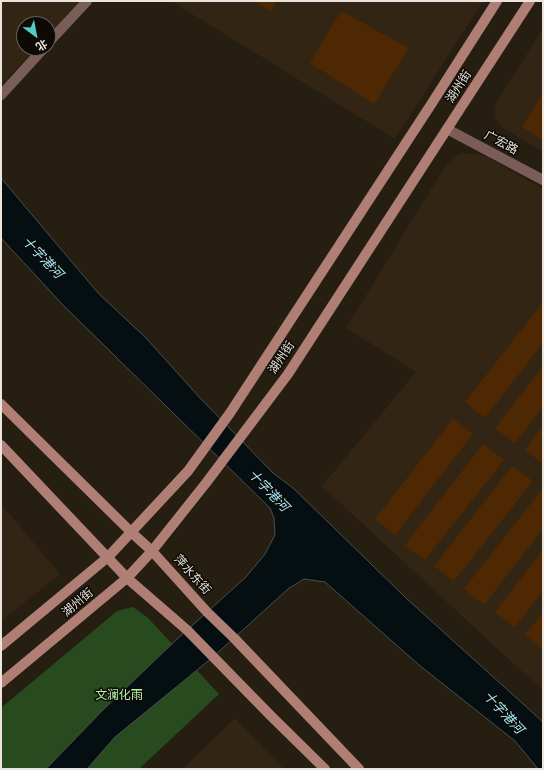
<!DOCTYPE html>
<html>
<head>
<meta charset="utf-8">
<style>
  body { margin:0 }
  #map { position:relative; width:544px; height:770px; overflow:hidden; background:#271e12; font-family:"Archivo Narrow","Noto Sans SC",sans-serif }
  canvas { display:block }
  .frame { position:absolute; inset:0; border:2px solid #ebe5dd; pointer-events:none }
  .north { position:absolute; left:16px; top:16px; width:40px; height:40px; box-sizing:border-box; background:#0d0905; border:1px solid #66615b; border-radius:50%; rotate:148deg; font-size:11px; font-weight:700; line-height:16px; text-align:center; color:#ebe5dd }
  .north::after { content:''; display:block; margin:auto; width:14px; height:18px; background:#54cdc8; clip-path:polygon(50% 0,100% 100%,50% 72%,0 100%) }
</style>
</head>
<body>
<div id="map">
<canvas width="544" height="770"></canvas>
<div class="frame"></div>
<div class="north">北</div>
</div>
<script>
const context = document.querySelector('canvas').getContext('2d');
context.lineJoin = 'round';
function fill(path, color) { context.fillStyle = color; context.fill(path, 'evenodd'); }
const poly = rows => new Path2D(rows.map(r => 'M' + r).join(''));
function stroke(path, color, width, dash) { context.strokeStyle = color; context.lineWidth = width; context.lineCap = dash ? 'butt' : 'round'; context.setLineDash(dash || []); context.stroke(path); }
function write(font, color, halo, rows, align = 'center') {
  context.font = font + ' "Archivo Narrow","Noto Sans SC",sans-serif'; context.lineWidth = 3; context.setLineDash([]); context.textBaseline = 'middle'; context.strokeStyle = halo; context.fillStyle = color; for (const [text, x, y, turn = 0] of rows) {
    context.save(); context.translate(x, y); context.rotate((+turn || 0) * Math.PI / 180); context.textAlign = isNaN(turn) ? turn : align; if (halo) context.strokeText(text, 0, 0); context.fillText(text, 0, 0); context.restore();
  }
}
const built = poly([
  [1,1,79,1,48,35,48,24,24,24,24,48,36,48,1,85],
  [171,1,483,1,395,139],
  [543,28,543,152,501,127,494,116,496,104],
  [461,153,483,155,543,189,543,689,517,667,322,486,416,372,346,328,446,165],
  [1,504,60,574,1,621],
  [235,718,284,769,183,769]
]);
const green = poly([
  [133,607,147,617,219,694,139,769,1,769,1,708,117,611]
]);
const water = poly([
  [1,178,98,293,146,338,200,398,273,473,293,488,407,599,543,722,543,769,538,769,515,741,419,665,325,582,304,579,288,589,213,657,115,737,87,769,46,769,102,711,175,641,246,577,265,554,275,535,274,518,270,508,63,305,1,238,1,178]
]);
const building = poly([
  [254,1,277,1,271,11],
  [341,11,409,48,374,104,310,63],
  [543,93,543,140,522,127],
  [543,302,543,343,485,418,465,402],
  [543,366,543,407,515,443,495,428],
  [453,419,473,434,395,535,375,519],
  [543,426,543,464,525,450],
  [483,444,504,460,425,560,405,545],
  [512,466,533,481,454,581,434,566],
  [543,488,543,529,484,605,464,589],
  [543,550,543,591,515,627,495,612],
  [543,612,543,649,525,635]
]);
const minor = poly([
  [48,43,87,1],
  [1,95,44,48],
  [447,129,543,180]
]);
const secondary = poly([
  [1,404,131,532,152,551,207,612,234,638,359,769],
  [1,445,127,578,187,630,271,716,325,769],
  [1,646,108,557,188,471,230,413,432,103,497,1],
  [1,683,127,578,152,551,206,483,288,374,530,1]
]);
const streetNames = [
  ["湖州街",459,87,-57],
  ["广宏路",501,143,28],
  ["湖州街",282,358,-56],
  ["萍水东街",192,575,48],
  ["湖州街",78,603,-40]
];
const parkNames = [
  ["文澜化雨",119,696]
];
const waterNames = [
  ["十字港河",42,258,46],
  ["十字港河",268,491,46],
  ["十字港河",503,713,47]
];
fill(built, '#322513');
fill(green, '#274a1f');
fill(water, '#050f12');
stroke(water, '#4a4f4f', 1);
fill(building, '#4d2803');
stroke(minor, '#7b5d57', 10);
stroke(secondary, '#af7f76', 10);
write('12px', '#ebe5dd', '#0d0905', streetNames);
write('12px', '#b4f4a8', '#0d0905', parkNames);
write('italic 13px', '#a5ebfb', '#0d0905', waterNames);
</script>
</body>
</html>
